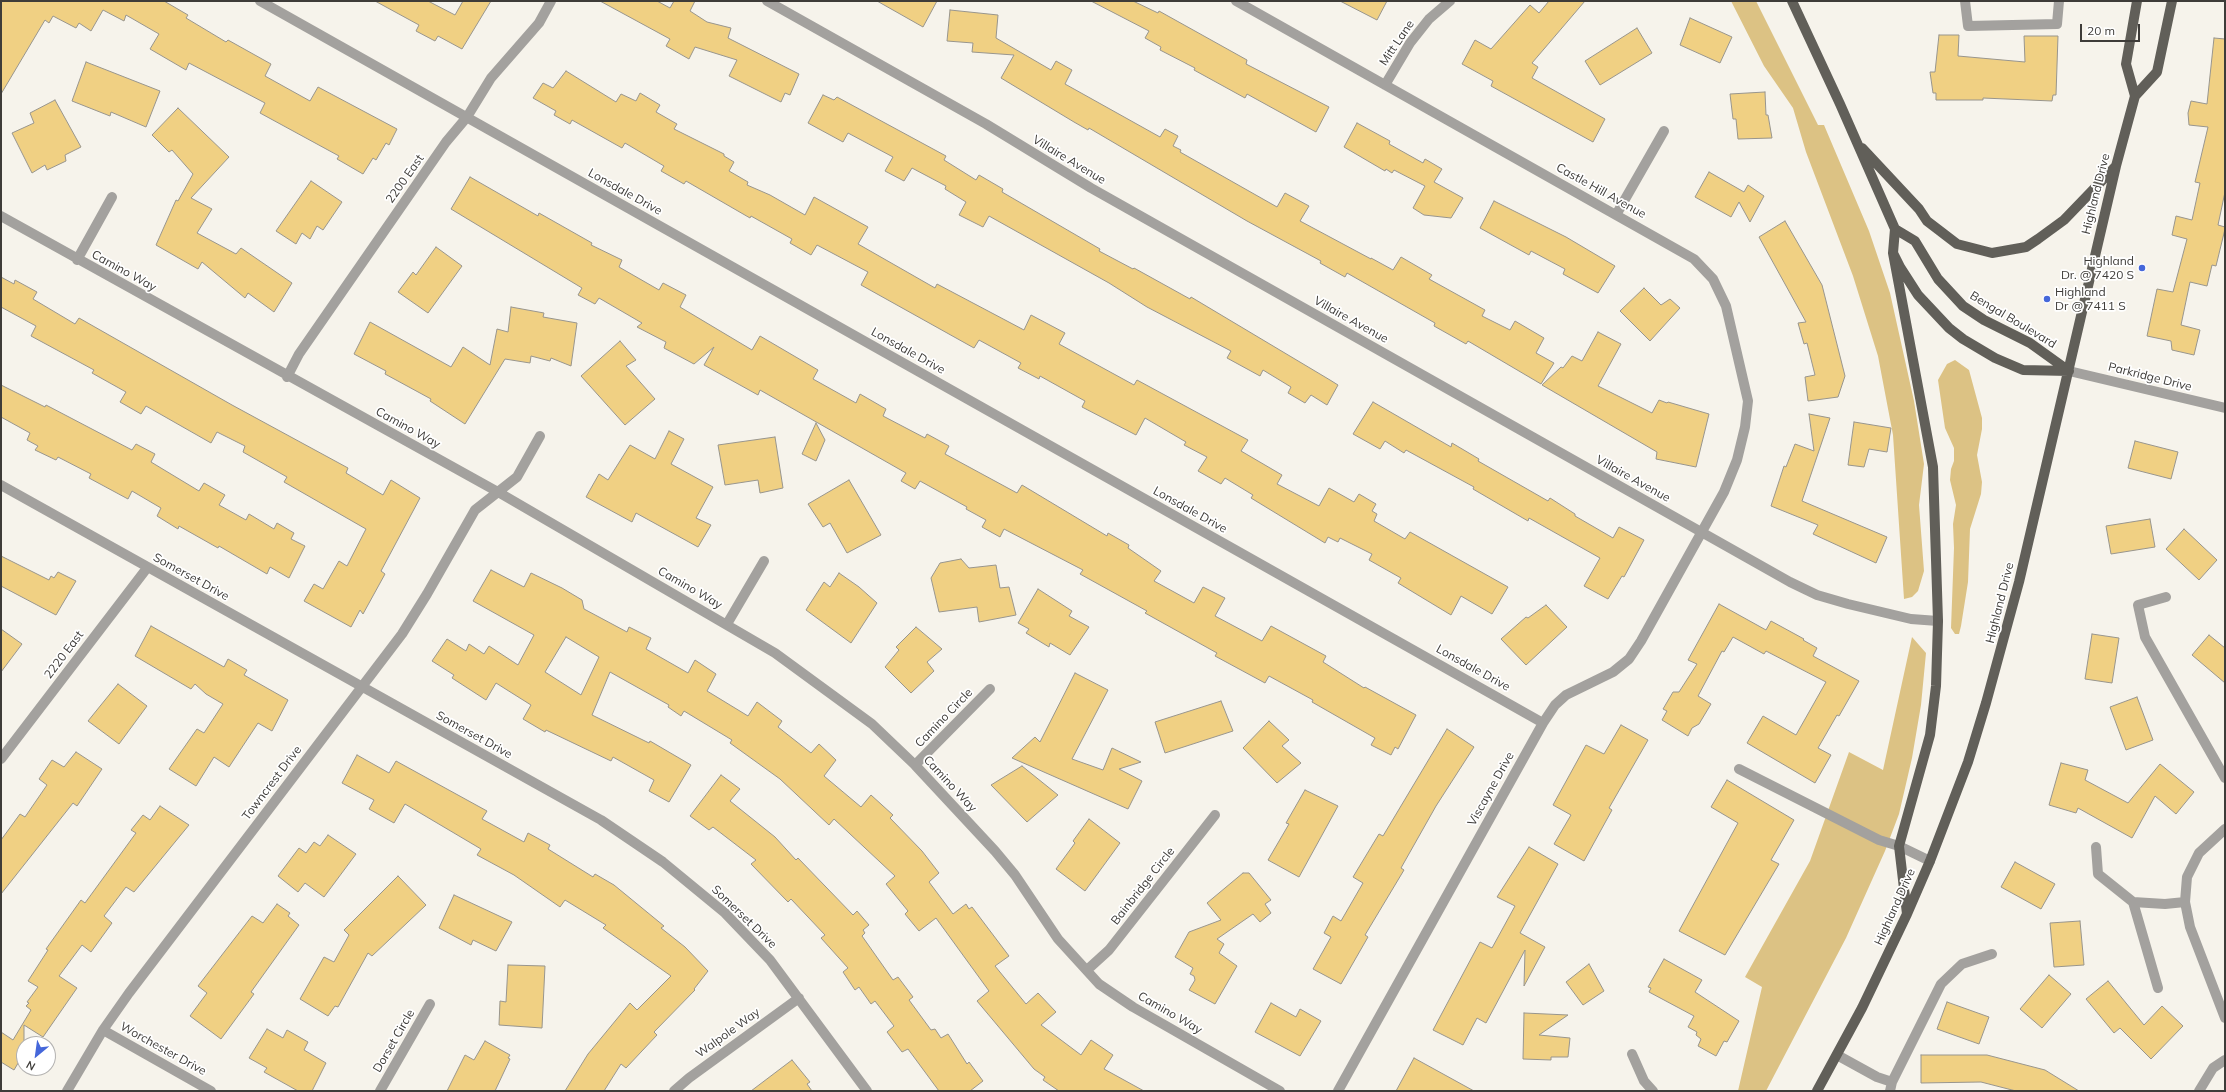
<!DOCTYPE html>
<html>
<head>
<meta charset="utf-8">
<style>
  body { margin:0 }
  #map { position:relative; width:2226px; height:1092px; overflow:hidden; background:#f6f3eb; font-family:Mulish,sans-serif }
  canvas { display:block }
  .frame { position:absolute; inset:0; border:2px solid #3e3c39; pointer-events:none }
  .north { position:absolute; left:16px; top:1036px; width:40px; height:40px; box-sizing:border-box; background:#fff; border:1px solid #b2b1b0; border-radius:50%; rotate:209deg; font-size:11px; font-weight:700; line-height:16px; text-align:center; color:#3e3c39 }
  .north::after { content:''; display:block; margin:auto; width:14px; height:18px; background:#4567da; clip-path:polygon(50% 0,100% 100%,50% 72%,0 100%) }
  .scale { position:absolute; left:2080px; top:24px; width:60px; height:18px; box-sizing:border-box; border:2px solid #3e3c39; border-top:0; padding-left:5px; font-size:12px; line-height:14px; white-space:nowrap; color:#3e3c39; -webkit-text-stroke:3px #fff; paint-order:stroke }
</style>
</head>
<body>
<div id="map">
<canvas width="2226" height="1092"></canvas>
<div class="frame"></div>
<div class="north">N</div>
<div class="scale">20 m</div>
</div>
<script>
const context = document.querySelector('canvas').getContext('2d');
context.lineJoin = 'round';
function fill(path, color) { context.fillStyle = color; context.fill(path, 'evenodd'); }
const poly = rows => new Path2D(rows.map(r => 'M' + r).join(''));
function stroke(path, color, width, dash) { context.strokeStyle = color; context.lineWidth = width; context.lineCap = dash ? 'butt' : 'round'; context.setLineDash(dash || []); context.stroke(path); }
function write(font, color, halo, rows, align = 'center') {
  context.font = font + ' Mulish,sans-serif'; context.lineWidth = 3.5; context.setLineDash([]); context.textBaseline = 'middle'; context.strokeStyle = halo; context.fillStyle = color; for (const [text, x, y, turn = 0] of rows) {
    context.save(); context.translate(x, y); context.rotate((+turn || 0) * Math.PI / 180); context.textAlign = isNaN(turn) ? turn : align; if (halo) context.strokeText(text, 0, 0); context.fillText(text, 0, 0); context.restore();
  }
}
const green = poly([
  [1731,1,1756,1,1818,125,1824,125,1869,231,1890,293,1914,401,1924,464,1919,505,1924,571,1918,591,1912,597,1904,599,1893,435,1878,356,1853,276,1806,152,1793,108,1764,66],
  [1955,360,1969,370,1982,418,1982,429,1977,455,1982,482,1981,494,1970,529,1968,582,1961,626,1959,634,1955,634,1951,628,1954,548,1953,524,1956,505,1950,480,1951,469,1954,461,1954,448,1945,428,1938,380,1947,364],
  [1912,637,1926,653,1921,705,1912,758,1899,814,1885,851,1846,938,1766,1091,1738,1091,1762,987,1745,977,1810,861,1849,752,1883,770]
]);
const building = poly([
  [1,1,164,1,188,15,186,18,226,42,228,40,271,64,265,76,310,101,318,87,397,129,389,145,386,143,376,160,373,158,363,174,337,159,339,156,260,113,265,103,189,63,186,70,150,49,159,34,126,15,124,21,103,10,91,31,79,23,76,28,53,16,49,23,45,20,1,94,1,1],
  [375,1,428,1,455,15,463,1,491,1,462,49,438,36,435,41,416,31,419,25,375,1],
  [600,1,657,1,670,8,674,1,695,1,690,11,707,22,731,28,728,38,799,74,790,95,785,93,781,102,729,76,737,60,695,47,689,59,666,46,670,39,600,1],
  [877,1,937,1,923,27,877,1],
  [1091,1,1133,1,1158,13,1159,11,1247,60,1246,64,1329,107,1316,132,1247,94,1245,98,1194,70,1195,68,1160,50,1161,47,1145,38,1149,31,1091,1],
  [1340,1,1387,1,1377,20,1340,1],
  [1549,1,1585,1,1532,63,1538,67,1532,78,1605,119,1593,142,1491,86,1493,81,1462,64,1475,40,1491,49,1530,5,1539,13,1549,1],
  [950,10,998,15,996,38,1051,70,1056,61,1072,70,1065,84,1160,137,1165,129,1178,136,1173,146,1181,150,1180,152,1277,207,1285,193,1309,206,1300,221,1371,259,1371,258,1393,270,1401,257,1432,275,1429,279,1485,310,1482,316,1510,330,1515,321,1544,338,1536,353,1554,363,1541,384,1468,341,1466,344,1434,326,1435,323,1347,273,1345,277,1320,263,1321,261,1247,221,1089,128,1088,130,1074,122,1001,78,1014,55,972,52,973,43,947,41,950,10],
  [1690,18,1732,37,1720,63,1680,45,1690,18],
  [1637,28,1652,53,1600,85,1585,61,1637,28],
  [1939,35,1959,35,1958,56,2025,62,2024,36,2058,36,2056,95,2053,95,2052,101,1983,98,1983,100,1936,100,1936,93,1933,93,1930,72,1935,72,1939,35],
  [2214,38,2225,39,2225,192,2218,225,2225,227,2225,229,2216,266,2212,265,2207,286,2190,282,2181,325,2200,330,2194,355,2172,350,2171,341,2147,336,2157,289,2173,292,2187,239,2172,235,2176,216,2192,220,2200,183,2195,182,2208,127,2189,125,2188,113,2191,101,2207,104,2214,38],
  [86,62,160,91,146,127,111,112,110,116,72,101,86,62],
  [566,71,616,102,621,94,636,101,640,93,660,105,656,112,677,124,674,129,724,154,724,156,734,162,729,171,748,182,747,185,770,195,805,215,814,197,868,227,858,244,935,288,937,284,1024,330,1031,315,1065,333,1059,344,1134,385,1137,380,1248,440,1241,451,1282,475,1277,484,1319,506,1329,488,1354,502,1359,494,1376,504,1372,511,1377,514,1374,521,1405,539,1410,532,1508,587,1492,614,1461,596,1451,615,1398,583,1401,578,1369,560,1372,554,1340,538,1338,542,1328,537,1325,543,1251,498,1253,495,1225,478,1221,484,1198,471,1207,457,1184,445,1186,442,1145,418,1136,435,1082,407,1085,401,1040,376,1039,379,1018,368,1021,363,979,340,974,348,861,285,868,272,817,245,811,255,790,243,792,239,751,216,750,218,686,181,684,184,661,171,664,166,625,143,622,148,572,120,570,124,554,115,556,111,533,98,543,83,553,88,566,71],
  [1765,92,1766,115,1768,115,1772,138,1738,139,1736,119,1733,119,1730,94,1765,92],
  [823,95,834,100,837,97,946,156,944,160,976,180,979,175,1003,189,1002,192,1100,249,1099,251,1133,269,1134,268,1190,299,1191,297,1330,380,1338,385,1327,405,1311,395,1305,403,1288,393,1291,387,1263,370,1260,376,1227,358,1231,351,1147,307,1109,283,989,216,983,227,959,215,966,202,945,189,946,186,912,168,904,181,885,171,893,157,848,133,843,142,808,123,823,95],
  [55,100,81,147,65,155,66,161,47,170,45,165,32,173,12,133,34,123,30,113,55,100],
  [178,108,229,157,191,198,212,209,197,233,236,254,241,248,292,283,274,312,248,293,245,298,202,262,198,269,156,245,176,200,178,201,193,174,172,150,169,152,152,135,178,108],
  [1357,123,1390,141,1389,144,1423,163,1425,159,1442,169,1434,182,1463,198,1451,218,1424,215,1413,208,1425,186,1394,170,1392,173,1386,169,1385,171,1344,147,1357,123],
  [1709,172,1744,192,1748,185,1764,196,1750,222,1739,202,1731,217,1695,197,1709,172],
  [470,177,538,216,539,213,592,243,591,245,622,260,619,267,659,290,663,283,686,295,680,307,752,350,760,336,818,370,813,379,856,403,860,394,886,409,883,416,925,438,927,434,949,446,945,454,1017,493,1022,485,1107,536,1108,533,1129,545,1128,548,1161,571,1154,581,1194,603,1203,587,1225,598,1215,616,1262,641,1271,626,1326,656,1323,662,1364,688,1365,687,1416,715,1398,749,1395,747,1391,755,1371,745,1375,738,1312,702,1313,700,1269,676,1265,683,1215,656,1217,653,1145,613,1147,611,1080,574,1083,570,1004,529,1000,537,982,527,986,520,966,509,967,507,920,481,915,489,901,481,906,473,760,390,758,395,704,365,714,347,694,364,664,348,666,342,637,327,642,323,599,298,595,304,578,295,582,288,451,209,470,177],
  [311,181,342,202,323,230,317,226,310,239,302,233,296,244,276,231,311,181],
  [1494,201,1566,237,1615,266,1598,293,1563,274,1565,269,1531,251,1529,255,1480,228,1494,201],
  [1785,221,1822,285,1845,376,1838,397,1808,401,1805,377,1815,375,1807,343,1804,344,1798,323,1806,322,1759,237,1785,221],
  [436,247,462,266,428,313,398,292,413,272,416,275,436,247],
  [1,277,14,284,15,280,37,292,33,299,75,324,79,318,232,405,348,468,346,473,383,495,391,480,420,498,381,571,385,574,363,614,360,610,351,627,304,601,314,584,323,589,339,561,347,566,366,529,284,482,287,477,243,452,245,446,217,432,211,443,146,406,141,414,120,402,126,392,92,373,94,370,31,336,36,326,1,307,1,277],
  [1644,288,1661,305,1670,299,1680,308,1650,341,1620,311,1644,288],
  [511,307,544,313,543,317,577,323,571,366,551,358,550,361,531,356,530,363,505,359,465,424,430,401,431,399,385,374,386,371,354,354,370,322,451,367,463,347,490,365,497,329,508,332,511,307],
  [1598,332,1621,344,1598,386,1652,413,1659,400,1667,403,1668,402,1709,414,1696,467,1656,459,1657,452,1542,385,1561,367,1563,368,1572,356,1582,361,1598,332],
  [620,341,636,360,626,366,655,399,625,425,581,376,620,341],
  [1,385,45,407,46,405,132,450,136,444,155,454,151,462,199,491,204,483,225,495,219,505,246,520,249,514,274,529,277,523,294,533,291,539,305,546,289,578,270,567,267,574,219,546,218,548,179,526,178,529,157,516,161,508,132,491,128,499,89,478,91,474,58,457,56,460,35,450,38,446,27,440,30,433,1,417,1,385],
  [1373,402,1451,447,1452,443,1479,459,1478,461,1548,501,1550,498,1575,514,1575,516,1613,538,1619,527,1644,540,1624,577,1622,576,1608,599,1584,586,1600,558,1529,518,1528,521,1473,489,1474,487,1406,450,1404,453,1385,441,1380,449,1353,434,1373,402],
  [1809,414,1830,418,1802,501,1887,537,1876,563,1813,534,1818,525,1771,506,1784,466,1786,467,1795,444,1814,451,1809,414],
  [1854,422,1891,428,1887,452,1869,449,1864,467,1848,465,1854,422],
  [816,423,825,440,816,461,802,454,816,423],
  [669,431,684,439,671,464,713,487,696,518,711,525,698,547,636,513,632,522,586,497,599,474,608,480,630,445,655,459,669,431],
  [775,437,783,488,760,493,758,480,725,485,718,445,775,437],
  [2135,441,2178,452,2171,479,2128,468,2135,441],
  [849,480,881,535,847,553,830,523,823,527,808,504,849,480],
  [2150,519,2155,547,2111,554,2106,526,2150,519],
  [2184,529,2217,560,2199,580,2166,549,2184,529],
  [1,556,49,580,51,576,54,578,58,572,76,581,56,615,1,586,1,556],
  [961,559,969,568,996,565,1000,588,1009,587,1016,615,979,622,977,607,939,612,931,578,940,563,961,559],
  [491,570,524,587,531,573,562,588,582,600,584,609,627,632,629,627,651,638,646,649,688,673,695,660,716,674,707,691,748,716,757,702,782,721,778,727,811,753,819,744,836,760,824,776,861,807,871,795,893,815,890,818,922,851,939,873,929,882,953,914,966,904,969,909,972,907,1009,956,995,966,1026,1004,1038,993,1056,1012,1041,1025,1081,1055,1091,1040,1113,1055,1104,1069,1144,1091,1059,1091,1043,1080,1045,1077,1034,1069,977,1001,989,991,936,918,919,931,905,914,908,911,886,884,895,876,834,819,829,825,780,779,730,743,732,740,684,711,681,716,668,707,669,705,610,672,592,715,649,743,650,741,691,765,669,802,649,791,654,780,613,757,611,761,546,730,545,732,523,719,531,705,496,683,486,700,452,678,454,675,432,661,447,639,466,651,469,644,484,654,489,646,518,665,534,635,473,601,491,570],
  [566,637,599,657,581,695,545,672,566,637],
  [839,573,859,587,877,603,851,643,806,610,824,582,830,587,839,573],
  [1038,589,1072,611,1069,616,1089,627,1070,655,1050,643,1049,647,1026,633,1029,629,1018,623,1038,589],
  [1719,604,1766,630,1771,621,1804,639,1803,640,1817,648,1813,656,1859,681,1839,716,1837,715,1818,748,1831,755,1815,783,1747,743,1763,716,1796,735,1826,682,1766,651,1764,654,1733,637,1724,652,1722,651,1698,696,1711,704,1699,724,1692,728,1688,736,1662,720,1667,711,1663,709,1673,692,1679,692,1697,664,1688,660,1719,604],
  [1546,605,1567,627,1526,665,1501,639,1526,617,1528,618,1546,605],
  [151,626,224,667,228,659,247,670,244,675,288,700,272,731,258,723,229,767,214,757,196,786,169,769,197,729,204,733,223,704,206,694,195,684,191,689,135,656,151,626],
  [916,627,942,649,927,662,934,671,911,693,885,667,899,650,896,647,916,627],
  [1,629,22,644,1,672,1,629],
  [2092,634,2119,638,2112,683,2085,679,2092,634],
  [2209,635,2225,648,2225,683,2192,655,2209,635],
  [1075,673,1108,690,1072,759,1103,770,1112,748,1141,762,1119,769,1142,781,1128,809,1012,758,1035,737,1040,742,1075,673],
  [118,684,147,706,119,744,88,721,118,684],
  [2137,697,2153,740,2126,750,2110,707,2137,697],
  [1221,701,1233,731,1165,753,1155,722,1221,701],
  [1269,721,1289,740,1282,746,1301,763,1277,783,1243,748,1269,721],
  [1621,725,1648,740,1609,808,1612,810,1584,861,1554,844,1571,815,1553,805,1586,745,1604,754,1621,725],
  [1447,729,1474,747,1436,806,1401,868,1404,870,1365,935,1368,937,1341,984,1313,969,1331,937,1324,933,1333,916,1341,921,1363,883,1353,877,1379,834,1383,836,1447,729],
  [76,752,102,769,77,806,73,803,1,894,1,840,20,814,25,817,47,785,39,779,52,760,64,767,76,752],
  [357,755,389,773,396,761,487,811,482,819,524,842,528,833,550,845,548,849,593,877,595,874,614,885,664,926,661,928,685,947,708,971,694,989,695,990,654,1032,657,1035,626,1068,621,1064,604,1091,565,1091,588,1054,630,1003,637,1010,671,976,603,928,606,925,565,900,560,907,514,875,477,855,481,849,405,804,394,823,369,809,374,800,342,783,357,755],
  [2061,763,2088,770,2085,780,2128,803,2160,764,2194,792,2176,814,2155,796,2132,838,2078,808,2076,813,2049,805,2061,763],
  [1022,766,1058,795,1027,822,991,785,1022,766],
  [721,775,740,789,730,801,775,837,796,860,798,858,853,915,857,911,869,925,863,930,865,933,862,936,893,980,898,977,913,997,909,1000,931,1030,935,1029,941,1038,948,1034,967,1064,969,1062,983,1081,970,1091,939,1091,908,1049,902,1052,887,1032,894,1026,875,1001,871,1004,859,987,855,990,843,972,848,968,821,938,825,935,791,899,788,902,751,864,756,860,713,827,709,830,690,816,721,775],
  [1727,780,1794,820,1771,860,1779,864,1725,955,1679,931,1738,823,1711,807,1727,780],
  [1305,790,1338,806,1299,877,1268,860,1289,824,1286,823,1305,790],
  [160,806,189,825,134,892,126,887,104,916,112,923,91,952,82,945,59,976,77,988,43,1037,24,1025,24,1053,14,1070,1,1062,1,1032,13,1040,31,1010,26,1006,29,1003,27,1002,38,987,28,981,48,950,46,949,81,900,85,903,136,833,131,830,143,815,150,820,160,806],
  [1089,819,1120,843,1085,891,1056,869,1075,843,1073,841,1089,819],
  [328,835,356,854,324,897,305,883,298,892,278,876,299,848,306,853,314,842,320,846,328,835],
  [1529,847,1558,864,1520,933,1545,947,1524,986,1525,950,1486,1023,1477,1018,1463,1045,1433,1030,1480,942,1492,948,1515,906,1497,897,1529,847],
  [2015,862,2055,884,2041,909,2001,887,2015,862],
  [1243,873,1249,873,1271,900,1265,904,1271,913,1260,922,1253,914,1217,939,1224,944,1219,953,1237,966,1215,1004,1189,990,1195,980,1194,976,1190,974,1193,968,1175,957,1189,932,1221,920,1207,903,1243,873],
  [398,876,426,905,372,956,368,953,338,1007,335,1006,328,1016,300,999,324,957,334,962,349,935,344,930,398,876],
  [454,895,512,922,496,951,473,940,471,945,439,928,454,895],
  [277,904,290,913,288,916,299,925,251,992,254,994,221,1039,190,1016,207,993,198,986,252,916,263,923,277,904],
  [2080,921,2084,965,2054,967,2050,923,2080,921],
  [1664,959,1702,980,1695,992,1739,1021,1727,1042,1724,1041,1716,1056,1698,1046,1701,1039,1696,1035,1697,1032,1688,1027,1694,1016,1649,992,1651,988,1648,987,1664,959],
  [1589,964,1604,991,1583,1005,1566,982,1589,964],
  [508,965,545,966,542,1028,499,1025,500,1001,506,1002,508,965],
  [2049,975,2071,994,2042,1028,2020,1009,2049,975],
  [2108,981,2144,1025,2162,1006,2183,1026,2151,1059,2120,1028,2114,1033,2086,999,2108,981],
  [1947,1002,1989,1017,1979,1044,1937,1029,1947,1002],
  [1271,1003,1296,1017,1300,1009,1321,1021,1300,1056,1255,1032,1271,1003],
  [1524,1013,1568,1015,1539,1035,1570,1038,1568,1057,1551,1057,1551,1060,1523,1059,1524,1013],
  [267,1029,283,1038,287,1030,308,1042,304,1050,326,1063,312,1091,298,1091,264,1072,267,1068,249,1058,267,1029],
  [485,1041,510,1055,508,1058,510,1059,495,1091,447,1091,465,1055,474,1060,485,1041],
  [1921,1055,1987,1055,2045,1070,2079,1091,2016,1091,1981,1082,1921,1083,1921,1055],
  [1414,1058,1474,1091,1396,1091,1414,1058],
  [792,1060,810,1082,807,1084,812,1091,751,1091,792,1060]
]);
const minor = poly([
  [260,1,1543,723],
  [767,1,986,124,1091,188,1790,582,1817,595,1848,604,1911,619,1938,621],
  [1236,1,1694,259,1713,279,1726,306,1748,401,1745,427,1737,460,1724,492,1641,641,1629,659,1613,672,1566,695,1555,705,1543,723,1338,1091],
  [1965,1,1968,26,2057,24,2059,1],
  [1385,85,1410,43,1429,19,1450,1],
  [1616,215,1664,131],
  [1,216,498,492,775,653,872,724,915,765,995,851,1015,875,1058,939,1099,984,1133,1007,1280,1091],
  [77,260,112,197],
  [2069,371,2225,408],
  [287,377,299,354,446,142,467,117,491,78,539,23,551,1],
  [1,485,601,820,663,862,725,913,770,960,867,1091],
  [2166,597,2138,605,2145,637,2225,778],
  [727,624,764,561],
  [1,759,147,568],
  [915,765,990,689],
  [1739,769,1879,840,1899,846,1930,861],
  [2225,829,2199,853,2187,877,2185,902,2190,927,2225,1018],
  [2096,847,2098,874,2133,902],
  [1087,970,1109,950,1215,815],
  [2158,988,2133,902,2165,904,2185,902],
  [103,1030,211,1091],
  [1632,1054,1644,1081,1653,1091],
  [1837,1055,1877,1077,1892,1082],
  [67,1091,103,1030,129,993,402,634,427,594,475,510,517,477,540,436],
  [380,1091,430,1004],
  [674,1091,689,1078,799,998],
  [1890,1091,1892,1082,1941,984,1962,964,1992,954],
  [2199,1091,2213,1068,2225,1060]
]);
const major = poly([
  [1792,1,1840,104,1895,229,1893,253,1900,267,1918,295,1949,328,1963,339,1995,358,2023,370,2069,371],
  [2135,96,2126,64,2137,1],
  [1862,148,1919,209,1927,221,1957,244,1992,253,2026,247,2038,239,2064,220,2116,166],
  [1895,229,1915,241,1938,279,1963,306,1984,320,2030,343,2069,371],
  [1893,253,1933,467,1938,621,1936,686,1930,735,1899,846,1907,914],
  [1817,1091,1862,1008,1907,914,1930,861,1968,762,1986,703,2019,582,2116,166,2135,96,2157,72,2172,1]
]);
const markers = [
  [2142,268,4,"#4567da"],
  [2047,299,4,"#4567da"]
];
const streetNames = [
  ["Mitt Lane",1397,43,-56],
  ["Villaire Avenue",1069,160,31],
  ["2200 East",405,179,-55],
  ["Castle Hill Avenue",1601,191,29],
  ["Lonsdale Drive",625,192,29],
  ["Highland Drive",2096,194,-76],
  ["Camino Way",124,271,29],
  ["Villaire Avenue",1351,320,29],
  ["Bengal Boulevard",2013,320,31],
  ["Lonsdale Drive",908,351,29],
  ["Parkridge Drive",2150,377,14],
  ["Camino Way",408,428,29],
  ["Villaire Avenue",1633,479,29],
  ["Lonsdale Drive",1190,510,29],
  ["Somerset Drive",191,577,29],
  ["Camino Way",690,588,30],
  ["Highland Drive",2000,603,-76],
  ["2220 East",64,655,-53],
  ["Lonsdale Drive",1473,668,29],
  ["Camino Circle",944,718,-46],
  ["Somerset Drive",474,735,29],
  ["Towncrest Drive",272,783,-53],
  ["Camino Way",950,784,47],
  ["Viscayne Drive",1491,789,-61],
  ["Bainbridge Circle",1143,886,-52],
  ["Highland Drive",1895,907,-66],
  ["Somerset Drive",744,917,44],
  ["Camino Way",1170,1013,30],
  ["Walpole Way",728,1033,-36],
  ["Dorset Circle",394,1041,-60],
  ["Worchester Drive",163,1049,29]
];
const poiNames = [
  ["Highland",2134,261],
  ["Dr. @ 7420 S",2134,275],
  ["Highland",2055,292,"left"],
  ["Dr @ 7411 S",2055,306,"left"]
];
fill(green, '#dcc284');
fill(building, '#f0d083');
stroke(building, '#98958d', 1);
stroke(minor, '#a3a19e', 10);
stroke(major, '#615f59', 10);
for (const [x, y, r, color] of markers) { const dot = new Path2D(); dot.arc(x, y, r, 0, 2 * Math.PI); context.fillStyle = color; context.fill(dot); stroke(dot, '#fff', 1.5); }
write('12px', '#3e3c39', '#fff', streetNames);
write('12px', '#3e3c39', '#fff', poiNames, 'right');
</script>
</body>
</html>
